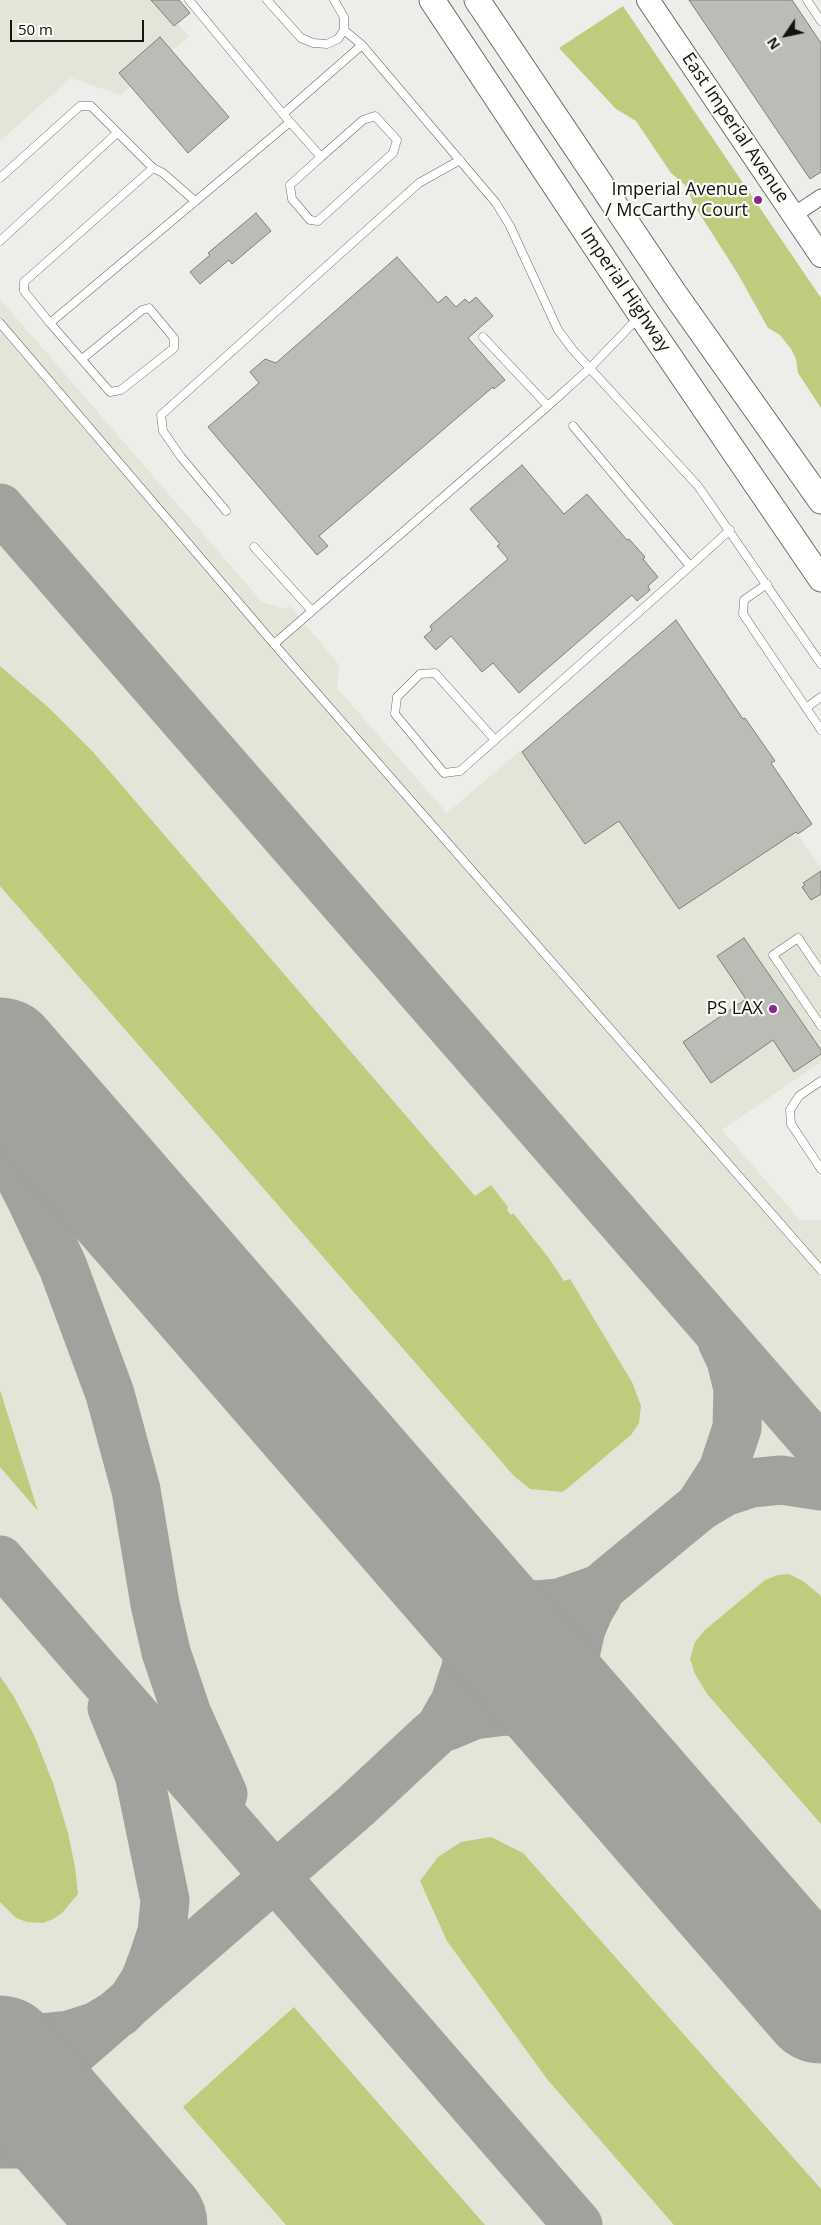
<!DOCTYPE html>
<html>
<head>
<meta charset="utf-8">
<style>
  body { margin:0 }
  #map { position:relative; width:821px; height:2225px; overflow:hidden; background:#edeee9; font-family:"Open Sans",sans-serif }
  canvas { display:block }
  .north { position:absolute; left:761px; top:10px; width:50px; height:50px; -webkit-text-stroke:4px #fbfcf6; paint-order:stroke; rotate:236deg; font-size:14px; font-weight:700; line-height:20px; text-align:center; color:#131311 }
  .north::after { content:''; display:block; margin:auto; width:18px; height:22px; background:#131311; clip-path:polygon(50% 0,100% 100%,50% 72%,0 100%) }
  .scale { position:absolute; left:10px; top:20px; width:134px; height:22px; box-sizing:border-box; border:2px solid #131311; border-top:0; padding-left:6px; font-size:15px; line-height:18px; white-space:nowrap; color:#131311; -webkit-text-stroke:4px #fbfcf6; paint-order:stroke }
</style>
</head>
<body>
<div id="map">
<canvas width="821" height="2225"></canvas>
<div class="north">N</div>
<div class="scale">50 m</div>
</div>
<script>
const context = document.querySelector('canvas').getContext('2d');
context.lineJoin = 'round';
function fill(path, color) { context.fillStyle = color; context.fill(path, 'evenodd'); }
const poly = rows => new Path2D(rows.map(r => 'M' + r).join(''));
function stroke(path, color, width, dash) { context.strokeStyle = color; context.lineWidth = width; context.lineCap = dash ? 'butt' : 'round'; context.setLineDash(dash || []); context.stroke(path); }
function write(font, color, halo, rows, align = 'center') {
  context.font = font + ' "Open Sans",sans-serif'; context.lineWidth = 4.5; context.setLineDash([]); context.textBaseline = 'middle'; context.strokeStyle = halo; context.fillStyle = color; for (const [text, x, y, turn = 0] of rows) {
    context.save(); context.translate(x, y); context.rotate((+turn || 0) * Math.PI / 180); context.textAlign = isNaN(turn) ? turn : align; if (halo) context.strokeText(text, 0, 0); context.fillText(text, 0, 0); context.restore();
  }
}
const built = poly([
  [0,0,156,0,189,36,121,95,71,78,0,141],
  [0,299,262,602,286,609,290,606,339,665,337,688,447,813,521,750,528,758,675,658,821,868,821,1062,722,1130,800,1220,821,1220,821,2225,0,2225]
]);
const green = poly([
  [623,6,821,298,821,408,798,373,796,359,791,349,780,335,768,328,738,274,694,205,686,186,671,173,636,121,616,109,559,48],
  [0,666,49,708,93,752,475,1196,491,1185,508,1207,507,1210,511,1215,513,1213,548,1257,564,1281,570,1279,632,1382,641,1406,639,1423,631,1435,569,1487,562,1492,530,1489,514,1476,0,886],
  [0,1390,38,1511,0,1467],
  [789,1574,803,1581,821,1596,821,1824,708,1695,695,1674,690,1659,695,1642,705,1630,765,1580,778,1575],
  [0,1676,14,1697,34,1735,53,1783,68,1833,75,1867,78,1894,62,1913,53,1919,43,1923,27,1922,16,1918,0,1902],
  [491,1837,523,1853,821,2189,821,2225,674,2225,547,2079,447,1941,420,1881,438,1857,461,1842],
  [294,2007,485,2225,286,2225,183,2107]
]);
const taxiway = poly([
  [0,508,821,1450],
  [0,1139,30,1197,63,1267,110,1394,136,1490,155,1604,166,1652,187,1714,223,1794],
  [383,1499,448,1582,456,1594,463,1615,468,1650,466,1668,455,1702,444,1721],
  [699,1507,723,1470,737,1428,738,1389,731,1360,722,1341],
  [439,1558,456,1575,470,1586,493,1597,512,1602,538,1605,559,1603,596,1590],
  [0,1560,578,2225],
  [598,1595,589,1610,581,1629,576,1651,574,1675,577,1691,587,1719,594,1735,609,1752],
  [448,1726,474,1715,506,1711,546,1717,573,1730,590,1745,710,1875],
  [0,2028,11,2034,40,2038,69,2035,97,2026,120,2012,133,1999,145,1980,154,1956,162,1932,165,1900,139,1774,112,1708],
  [0,2115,356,1806,431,1736,608,1582,699,1507,724,1492,751,1483,781,1480,821,1486],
  [0,2144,28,2144,55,2150,81,2161,109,2181]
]);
const runway = poly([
  [0,1058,821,2003],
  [0,2056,147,2225]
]);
const building = poly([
  [151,0,179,0,190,13,174,26,151,0],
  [689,0,792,0,821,43,821,172,810,179,689,0],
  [160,37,229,117,188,153,119,73,160,37],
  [256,213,271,231,232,264,229,260,200,284,190,272,210,255,208,253,256,213],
  [397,257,438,303,446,296,456,307,465,299,469,303,476,297,493,316,468,338,505,380,494,389,493,387,319,536,328,546,317,555,208,427,259,383,250,372,265,359,276,363,397,257],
  [522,465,564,514,587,494,627,540,629,539,645,557,643,559,658,577,648,586,650,590,637,601,632,595,519,693,493,663,482,672,451,636,436,650,424,637,432,630,430,626,508,559,497,546,500,544,470,509,522,465],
  [676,620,743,719,745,718,775,761,771,763,812,824,798,834,796,832,679,909,619,821,585,844,522,752,676,620],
  [821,871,821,894,811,900,802,887,805,885,803,883,821,871],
  [744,938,821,1050,821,1054,794,1072,773,1040,711,1083,683,1042,746,999,717,956,744,938]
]);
const lane = poly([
  [189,0,283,114,362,45],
  [267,0,301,38,313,43,327,44,338,39,344,30,344,17,334,0],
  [807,0,821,21],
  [344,30,362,45,496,203,510,226,558,330,573,350,698,486,821,664],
  [283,114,321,157,363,120,375,116,397,140,393,153,318,221,310,220,292,199,290,185,321,157],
  [0,178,80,106,91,106,153,168],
  [0,241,117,133],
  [0,323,274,644,821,1270],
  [50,323,290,122],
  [483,337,548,406],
  [82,359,142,310,149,308,174,338,174,348,121,390,110,392,50,323,24,291,24,282,153,168,163,173,195,201],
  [573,426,690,566],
  [226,511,181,457,163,431,161,415,419,183,460,160],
  [254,547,312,611],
  [767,584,744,600,743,614,821,730],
  [274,644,548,406,590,368,638,318],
  [806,708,821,697],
  [495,740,435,673,420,674,397,697,395,714,444,773,460,771,495,740,667,587,730,530],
  [821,972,798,938,773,955,821,1026],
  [821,1081,799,1096,790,1110,791,1124,821,1169]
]);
const street = poly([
  [794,215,821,197]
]);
const secondary = poly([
  [648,0,821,256]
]);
const primary = poly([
  [432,0,641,315,821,579],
  [477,0,674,293,821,501]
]);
const markers = [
  [758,200,5,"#88268f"],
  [773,1009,5,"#88268f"]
];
const streetNames = [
  ["East Imperial Avenue",735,128,56],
  ["Imperial Highway",625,290,56]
];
const poiNames = [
  ["Imperial Avenue",748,190],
  ["/ McCarthy Court",748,211],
  ["PS LAX",763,1009]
];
fill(built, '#e2e5d8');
fill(green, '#c1cb7e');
stroke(taxiway, '#a0a29e', 49);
stroke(runway, '#a0a29e', 121);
fill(building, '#bbbcb6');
stroke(building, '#7f807b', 1);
stroke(lane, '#6c6d68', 9);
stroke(street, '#6c6d68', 17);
stroke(secondary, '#6c6d68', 24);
stroke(primary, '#6c6d68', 27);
stroke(lane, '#fff', 8);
stroke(street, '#fff', 15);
stroke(secondary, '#fff', 22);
stroke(primary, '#fff', 25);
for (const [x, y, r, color] of markers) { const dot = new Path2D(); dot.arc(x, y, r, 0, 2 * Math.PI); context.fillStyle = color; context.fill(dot); stroke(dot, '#fbfcf6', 2); }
write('18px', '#131311', '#fbfcf6', streetNames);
write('18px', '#131311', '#fbfcf6', poiNames, 'right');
</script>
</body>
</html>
